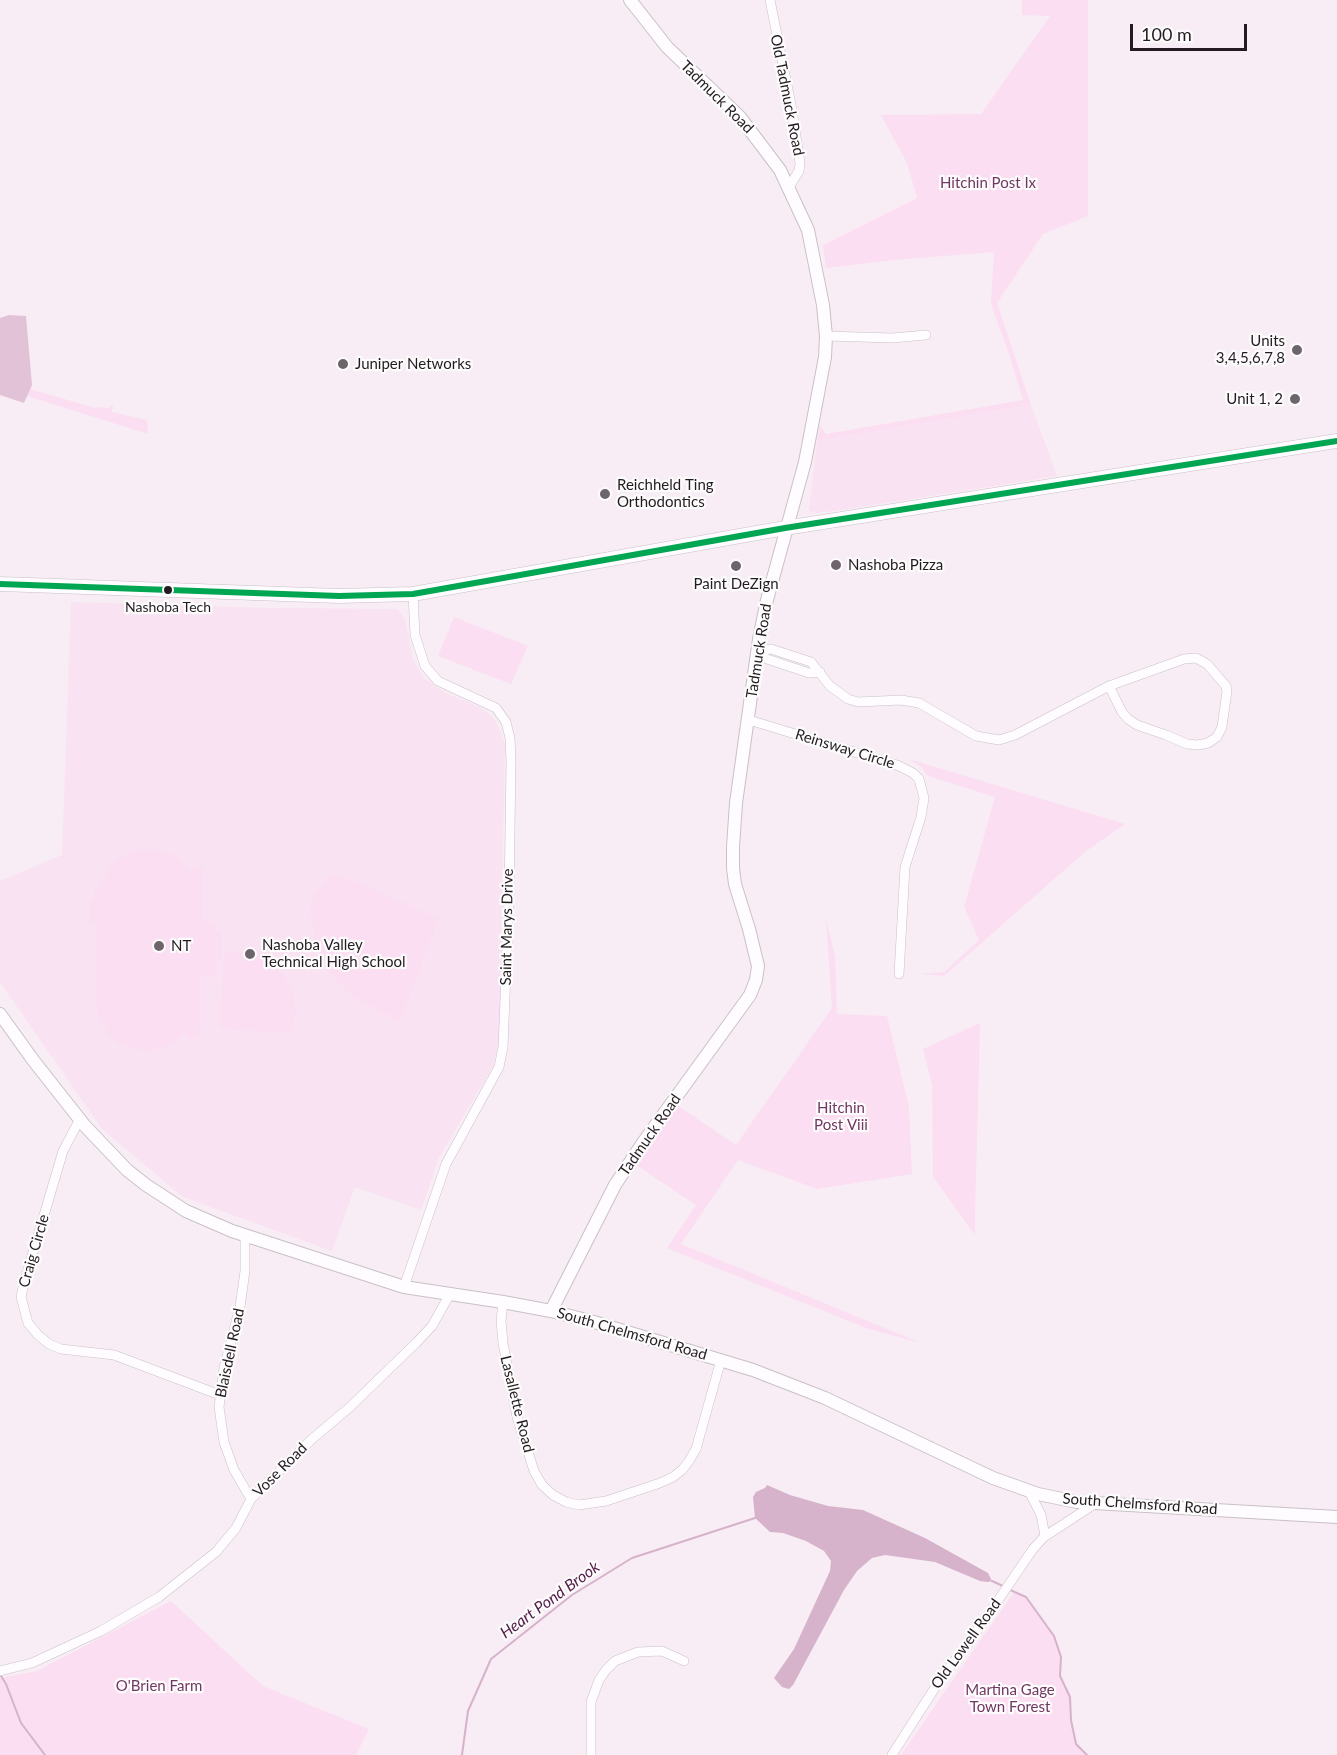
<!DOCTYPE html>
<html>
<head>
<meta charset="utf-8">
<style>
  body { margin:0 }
  #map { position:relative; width:1337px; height:1755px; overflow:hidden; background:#f8edf5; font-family:Lato,sans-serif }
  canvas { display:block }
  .scale { position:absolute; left:1130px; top:24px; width:117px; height:27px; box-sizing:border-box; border:3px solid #241b21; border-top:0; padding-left:8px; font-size:18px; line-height:21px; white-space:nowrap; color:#241b21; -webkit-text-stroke:4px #fcfcfc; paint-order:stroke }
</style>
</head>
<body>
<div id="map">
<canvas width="1337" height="1755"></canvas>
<div class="scale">100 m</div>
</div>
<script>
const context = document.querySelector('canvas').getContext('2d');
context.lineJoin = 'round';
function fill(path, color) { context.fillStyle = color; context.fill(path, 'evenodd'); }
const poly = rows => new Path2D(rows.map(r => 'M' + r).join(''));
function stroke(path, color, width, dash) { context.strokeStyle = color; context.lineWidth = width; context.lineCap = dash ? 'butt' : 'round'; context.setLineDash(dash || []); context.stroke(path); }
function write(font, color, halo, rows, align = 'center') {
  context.font = font + ' Lato,sans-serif'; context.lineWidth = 4.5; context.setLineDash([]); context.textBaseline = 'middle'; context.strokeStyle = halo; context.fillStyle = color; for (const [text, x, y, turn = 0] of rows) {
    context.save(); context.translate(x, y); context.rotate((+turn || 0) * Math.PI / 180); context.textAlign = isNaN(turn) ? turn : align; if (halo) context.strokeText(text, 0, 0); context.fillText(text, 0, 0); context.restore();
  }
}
const built = poly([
  [1031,405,1057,476,842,510,815,513,809,510,817,441],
  [71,602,270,608,397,609,405,618,413,660,424,678,444,692,478,706,493,717,501,732,505,746,499,1041,493,1066,439,1158,421,1210,355,1187,332,1251,183,1197,102,1129,0,982,0,881,62,855]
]);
const green = poly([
  [1022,0,1088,0,1088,216,1043,234,997,303,1031,405,817,441,820,426,826,434,1023,400,1010,357,991,304,994,252,894,260,826,268,823,245,917,198,907,163,881,115,981,114,1050,16,1022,15],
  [30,389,95,408,103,407,107,409,113,404,112,412,147,420,148,434,27,396],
  [454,617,528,646,511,684,438,656],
  [909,759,1125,824,1086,851,944,976,921,974,944,972,979,940,964,907,995,797,928,776,921,767],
  [153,849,175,855,186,865,192,873,193,866,203,866,202,921,215,922,215,931,221,932,221,960,217,960,217,977,201,977,199,1038,188,1038,188,1029,175,1043,165,1047,145,1051,125,1046,117,1042,110,1036,99,1018,96,1001,97,923,89,922,90,901,94,901,95,889,98,889,112,864,124,855,138,850],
  [331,874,361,883,439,919,400,1021,353,997,329,972,317,948,310,909,315,894],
  [826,918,835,957,837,1014,887,1016,909,1107,912,1174,817,1189,738,1160,681,1244,921,1343,866,1328,667,1248,696,1205,636,1165,677,1105,736,1145,832,1008],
  [225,951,262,955,279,967,292,991,296,1011,290,1033,225,1029,219,1024],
  [980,1023,975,1215,975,1235,933,1177,932,1085,923,1049],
  [1014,1592,1026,1597,1054,1636,1061,1657,1060,1676,1070,1697,1071,1720,1076,1744,1087,1755,901,1755],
  [171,1601,263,1686,369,1729,356,1755,0,1755,0,1678,37,1671]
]);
const forest = poly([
  [9,315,26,316,32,385,24,403,0,395,0,318]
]);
const water = poly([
  [767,1485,790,1495,828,1506,863,1510,925,1538,988,1573,992,1581,988,1582,980,1581,935,1562,885,1555,872,1558,857,1571,844,1590,793,1685,789,1689,782,1687,774,1678,794,1649,830,1571,831,1561,824,1551,806,1541,783,1533,770,1532,755,1518,753,1497,756,1492,765,1488]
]);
const stream = poly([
  [992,1581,1003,1586],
  [1008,1589,1026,1597,1054,1636,1061,1657,1060,1676,1070,1697,1071,1720,1076,1744,1087,1755],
  [1,1676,6,1684,21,1723,45,1755],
  [462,1755,468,1711,491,1659,572,1595,632,1558,755,1518]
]);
const street = poly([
  [770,0,792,110,800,163,799,171,789,187],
  [826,336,892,338,926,335],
  [758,651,771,649,811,662,830,686,848,699,858,702,901,700,919,703,976,736,999,740,1015,735,1109,686,1184,659,1196,658,1207,664,1226,686,1227,691,1222,727,1217,737,1208,743,1198,745,1187,744,1166,735,1137,725,1128,719,1122,712,1109,686],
  [758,651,767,659,809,673,820,672],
  [749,720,897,765,913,773,919,779,924,798,921,817,905,867,899,974],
  [80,1119,63,1151,24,1283,21,1297,28,1323,38,1335,49,1344,61,1349,114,1355,220,1395],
  [245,1235,245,1271,240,1307,224,1368,219,1407,224,1442,234,1470,251,1499],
  [404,1287,446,1164,499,1067,503,1047,509,899,511,760,510,738,506,722,496,708,438,681,425,666,415,635,413,594],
  [503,1302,501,1321,503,1343,517,1417,525,1442,534,1471,542,1485,553,1495,566,1502,579,1505,606,1501,660,1483,673,1477,682,1470,689,1461,696,1449,721,1360],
  [1029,1491,1041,1515,1045,1536],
  [0,1671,32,1663,101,1631,159,1597,216,1552,236,1528,251,1499,312,1439,350,1407,417,1342,432,1326,450,1294],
  [591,1755,591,1702,599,1680,606,1670,615,1661,638,1652,662,1651,684,1661],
  [892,1755,936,1686,986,1618,1033,1549,1044,1537,1096,1503]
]);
const secondary = poly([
  [0,1014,33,1060,85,1126,127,1170,146,1185,186,1211,232,1231,404,1287,503,1302,551,1311,594,1322,753,1370,825,1398,993,1478,1038,1494,1077,1502,1337,1517],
  [551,1311,615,1185,642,1144,750,995,756,980,758,966,749,929,735,884,733,868,733,847,736,803,759,639,767,600,805,462,825,357,826,336,823,305,808,230,780,170,740,117,667,47,630,0]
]);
const primary = poly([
  [0,584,339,596,413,594,785,528,1337,441]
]);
const bus1 = poly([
  [0,584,339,596,413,594,785,528,1337,441]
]);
const markers = [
  [1297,350,6,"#6e646b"],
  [343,364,6,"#6e646b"],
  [1295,399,6,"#6e646b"],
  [605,494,6,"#6e646b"],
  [836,565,6,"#6e646b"],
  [736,566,6,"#6e646b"],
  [168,590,5,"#241b21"],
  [159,946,6,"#6e646b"],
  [250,954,6,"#6e646b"]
];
const busNames = [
  ["Nashoba Tech",168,607]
];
const streetNames = [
  ["Old Tadmuck Road",787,95,79],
  ["Tadmuck Road",717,97,45],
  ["Tadmuck Road",759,651,-81],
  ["Reinsway Circle",845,749,17],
  ["Saint Marys Drive",507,927,-89],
  ["Tadmuck Road",650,1135,-55],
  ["Craig Circle",34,1251,-74],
  ["South Chelmsford Road",632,1334,16],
  ["Blaisdell Road",230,1353,-78],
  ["Lasallette Road",517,1404,76],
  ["Vose Road",280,1470,-45],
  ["South Chelmsford Road",1140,1504,4],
  ["Old Lowell Road",966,1644,-54]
];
const parkNames = [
  ["Hitchin Post Ix",988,183],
  ["Hitchin",841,1108],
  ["Post Viii",841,1125],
  ["O'Brien Farm",159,1686],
  ["Martina Gage",1010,1690],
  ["Town Forest",1010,1707]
];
const poiNames = [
  ["Units",1285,341,"right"],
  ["3,4,5,6,7,8",1285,358,"right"],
  ["Juniper Networks",355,364],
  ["Unit 1, 2",1283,399,"right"],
  ["Reichheld Ting",617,485],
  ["Orthodontics",617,502],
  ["Nashoba Pizza",848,565],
  ["Paint DeZign",736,584,"center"],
  ["Nashoba Valley",262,945],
  ["Technical High School",262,962],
  ["NT",171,946]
];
const waterNames = [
  ["Heart Pond Brook",550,1600,-36]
];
fill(built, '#f9e2f2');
fill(green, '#fbdef2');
fill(forest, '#e1c2d7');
fill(water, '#d6b2cb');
stroke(stream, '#d6b2cb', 2);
stroke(street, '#c9c0c6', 10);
stroke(secondary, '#c9c0c6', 14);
stroke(primary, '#c9c0c6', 15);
stroke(street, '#fefcfe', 9);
stroke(secondary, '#fefcfe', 12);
stroke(primary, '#fefcfe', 14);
stroke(bus1, '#00a651', 6);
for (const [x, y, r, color] of markers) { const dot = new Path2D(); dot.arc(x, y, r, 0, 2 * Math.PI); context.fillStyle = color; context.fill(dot); stroke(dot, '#fcfcfc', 2); }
write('14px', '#241b21', '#fcfcfc', busNames);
write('15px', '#241b21', '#fcfcfc', streetNames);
write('15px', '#713662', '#fcfcfc', parkNames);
write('15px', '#241b21', '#fcfcfc', poiNames, 'left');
write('italic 16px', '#541b47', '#fcfcfc', waterNames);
</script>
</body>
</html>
